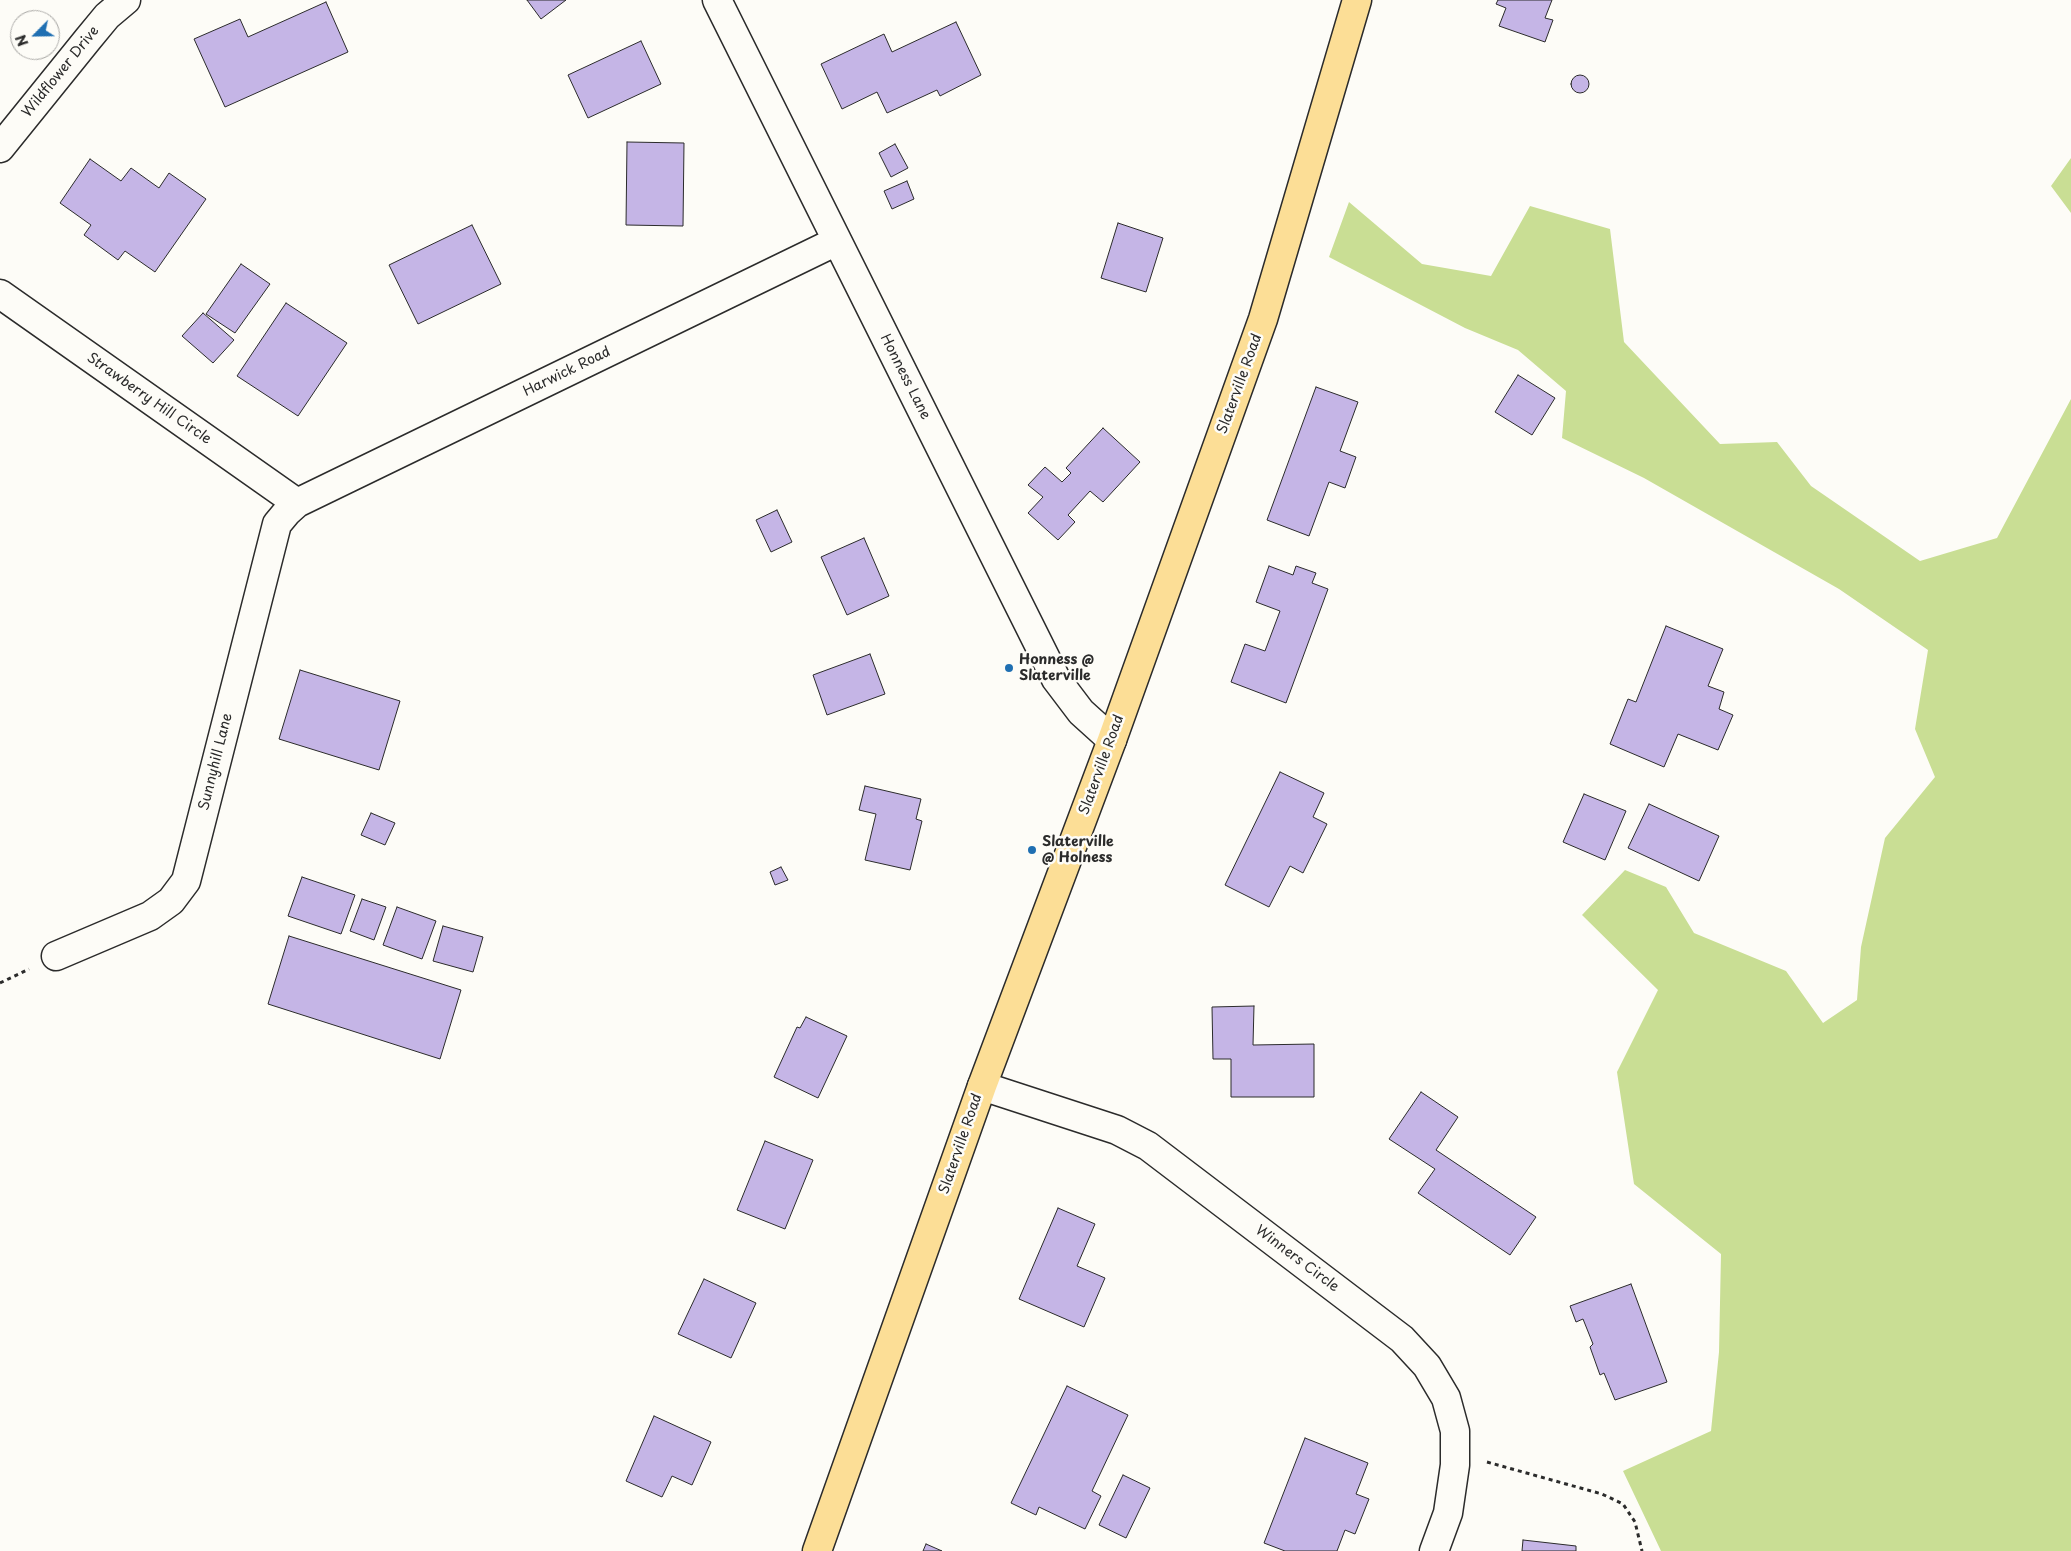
<!DOCTYPE html>
<html>
<head>
<meta charset="utf-8">
<style>
  body { margin:0 }
  #map { position:relative; width:2071px; height:1551px; overflow:hidden; background:#fdfcf7; font-family:"Playpen Sans",sans-serif }
  canvas { display:block }
  .north { position:absolute; left:10px; top:10px; width:50px; height:50px; box-sizing:border-box; background:#fdfcf7; border:1px solid #a9a8a5; border-radius:50%; rotate:247deg; font-size:14px; font-weight:700; line-height:20px; text-align:center; color:#2b2b2b }
  .north::after { content:''; display:block; margin:auto; width:18px; height:22px; background:#1f6fb2; clip-path:polygon(50% 0,100% 100%,50% 72%,0 100%) }
</style>
</head>
<body>
<div id="map">
<canvas width="2071" height="1551"></canvas>
<div class="north">N</div>
</div>
<script>
const context = document.querySelector('canvas').getContext('2d');
context.lineJoin = 'round';
function fill(path, color) { context.fillStyle = color; context.fill(path, 'evenodd'); }
const poly = rows => new Path2D(rows.map(r => 'M' + r).join(''));
function stroke(path, color, width, dash) { context.strokeStyle = color; context.lineWidth = width; context.lineCap = dash ? 'butt' : 'round'; context.setLineDash(dash || []); context.stroke(path); }
function write(font, color, halo, rows, align = 'center') {
  context.font = font + ' "Playpen Sans",sans-serif'; context.lineWidth = 5; context.setLineDash([]); context.textBaseline = 'middle'; context.strokeStyle = halo; context.fillStyle = color; for (const [text, x, y, turn = 0] of rows) {
    context.save(); context.translate(x, y); context.rotate((+turn || 0) * Math.PI / 180); context.textAlign = isNaN(turn) ? turn : align; if (halo) context.strokeText(text, 0, 0); context.fillText(text, 0, 0); context.restore();
  }
}
const green = poly([
  [2071,158,2071,213,2051,186],
  [1349,202,1422,264,1491,276,1530,206,1610,229,1624,342,1720,444,1777,442,1811,486,1920,561,1997,538,2071,399,2071,1551,1661,1551,1623,1471,1711,1431,1719,1352,1721,1254,1634,1184,1617,1072,1658,990,1582,915,1625,870,1666,887,1694,933,1786,971,1823,1023,1857,1000,1861,947,1885,838,1935,777,1915,729,1928,650,1839,589,1644,478,1562,438,1566,391,1518,350,1465,328,1329,257]
]);
const building = poly([
  [527,0,566,0,541,19,527,0],
  [1498,0,1552,0,1545,18,1553,20,1545,42,1499,26,1506,8,1496,4,1498,0],
  [326,2,348,52,225,107,194,39,240,19,248,37,326,2],
  [956,22,981,75,940,96,937,90,887,113,877,92,842,109,821,64,884,34,892,52,956,22],
  [641,41,661,84,588,118,568,75,641,41],
  '1571 84a9 9 0 1 1 18 0a9 9 0 1 1-18 0Z',
  [627,142,684,143,683,226,626,225,627,142],
  [895,144,908,168,891,177,879,153,895,144],
  [90,159,121,181,131,168,159,188,169,173,206,199,155,272,125,251,118,260,84,235,91,225,60,203,90,159],
  [907,181,914,199,892,209,884,191,907,181],
  [1118,223,1163,238,1146,292,1101,278,1118,223],
  [472,225,501,284,418,324,389,265,472,225],
  [241,264,270,284,235,333,206,314,241,264],
  [286,303,347,343,298,416,237,376,286,303],
  [203,313,234,340,213,363,182,336,203,313],
  [1518,375,1555,398,1532,435,1495,412,1518,375],
  [1316,387,1358,402,1340,451,1356,457,1345,488,1329,482,1309,536,1267,520,1316,387],
  [1103,428,1140,462,1103,502,1090,491,1068,515,1075,522,1058,540,1028,513,1043,497,1028,485,1045,467,1062,482,1071,473,1066,468,1103,428],
  [777,510,792,542,771,552,756,520,777,510],
  [864,538,889,596,847,615,821,557,864,538],
  [1269,566,1293,575,1296,566,1316,573,1312,583,1328,589,1286,703,1231,682,1245,644,1265,651,1280,611,1256,602,1269,566],
  [1666,626,1723,649,1708,686,1724,692,1719,709,1733,715,1718,750,1678,734,1664,767,1610,744,1628,699,1636,702,1666,626],
  [870,654,885,694,827,715,813,675,870,654],
  [300,670,400,701,379,770,279,739,300,670],
  [1280,772,1324,793,1313,817,1327,824,1303,873,1290,866,1269,907,1225,885,1280,772],
  [865,786,921,799,916,819,922,821,910,870,865,860,876,814,859,810,865,786],
  [1584,794,1626,811,1605,860,1563,842,1584,794],
  [1649,804,1719,836,1699,881,1628,848,1649,804],
  [371,813,395,823,385,845,361,835,371,813],
  [781,867,788,880,775,885,770,872,781,867],
  [302,877,355,895,341,934,288,916,302,877],
  [362,899,386,907,374,940,350,931,362,899],
  [397,907,436,921,422,959,383,945,397,907],
  [443,926,483,937,473,972,433,961,443,926],
  [289,936,461,990,440,1059,268,1004,289,936],
  [1254,1006,1253,1045,1314,1044,1314,1097,1231,1097,1231,1059,1213,1059,1212,1007,1254,1006],
  [806,1017,847,1036,818,1098,774,1077,797,1027,800,1028,806,1017],
  [1421,1092,1458,1117,1436,1150,1536,1217,1510,1255,1418,1193,1435,1169,1389,1139,1421,1092],
  [765,1141,813,1160,785,1229,737,1210,765,1141],
  [1058,1208,1095,1224,1077,1266,1105,1278,1084,1327,1019,1299,1058,1208],
  [704,1279,756,1303,731,1358,678,1334,704,1279],
  [1631,1284,1667,1382,1615,1400,1604,1373,1600,1375,1590,1347,1593,1344,1583,1319,1576,1322,1570,1306,1631,1284],
  [1067,1386,1128,1415,1092,1491,1101,1496,1085,1529,1039,1507,1036,1515,1011,1503,1067,1386],
  [654,1416,711,1442,692,1485,672,1476,662,1497,626,1481,654,1416],
  [1305,1438,1368,1463,1356,1494,1369,1499,1355,1534,1345,1530,1337,1551,1285,1551,1264,1543,1305,1438],
  [1123,1475,1150,1488,1126,1538,1099,1525,1123,1475],
  [1523,1540,1576,1546,1576,1551,1522,1551,1523,1540],
  [926,1544,942,1551,923,1551,926,1544]
]);
const path = poly([
  [0,983,29,969],
  [1487,1462,1602,1494,1623,1504,1635,1522,1642,1551]
]);
const minor = poly([
  [717,0,1056,679,1081,712,1112,740],
  [0,148,88,39,107,16,126,0],
  [0,294,297,503],
  [56,956,150,916,171,901,186,881,277,524,287,512,297,503,837,241],
  [982,1086,1117,1130,1148,1146,1402,1339,1427,1366,1446,1398,1455,1431,1455,1465,1448,1513,1434,1551]
]);
const highway = poly([
  [817,1551,982,1086,1112,740,1263,319,1357,0]
]);
const markers = [
  [1009,668,5,"#1f6fb2"],
  [1032,850,5,"#1f6fb2"]
];
const streetNames = [
  ["Wildflower Drive",61,72,-51],
  ["Harwick Road",567,372,-26],
  ["Honness Lane",905,377,63],
  ["Slaterville Road",1240,384,-70],
  ["Strawberry Hill Circle",149,399,35],
  ["Sunnyhill Lane",216,762,-76],
  ["Slaterville Road",1102,765,-70],
  ["Slaterville Road",961,1144,-71],
  ["Winners Circle",1297,1259,37]
];
const poiNames = [
  ["Honness @",1019,660],
  ["Slaterville",1019,676],
  ["Slaterville",1042,842],
  ["@ Holness",1042,858]
];
fill(green, '#c9de94');
fill(building, '#c5b5e6');
stroke(building, '#2b2b2b', 1);
stroke(minor, '#2b2b2b', 31);
stroke(highway, '#2b2b2b', 31);
stroke(path, '#2b2b2b', 3, [4, 4]);
stroke(minor, '#fdfcf7', 28);
stroke(highway, '#fcde96', 28);
for (const [x, y, r, color] of markers) { const dot = new Path2D(); dot.arc(x, y, r, 0, 2 * Math.PI); context.fillStyle = color; context.fill(dot); stroke(dot, '#fdfcf7', 2); }
write('14px', '#2b2b2b', '#fdfcf7', streetNames);
write('bold 14px', '#2b2b2b', '#fdfcf7', poiNames, 'left');
</script>
</body>
</html>
